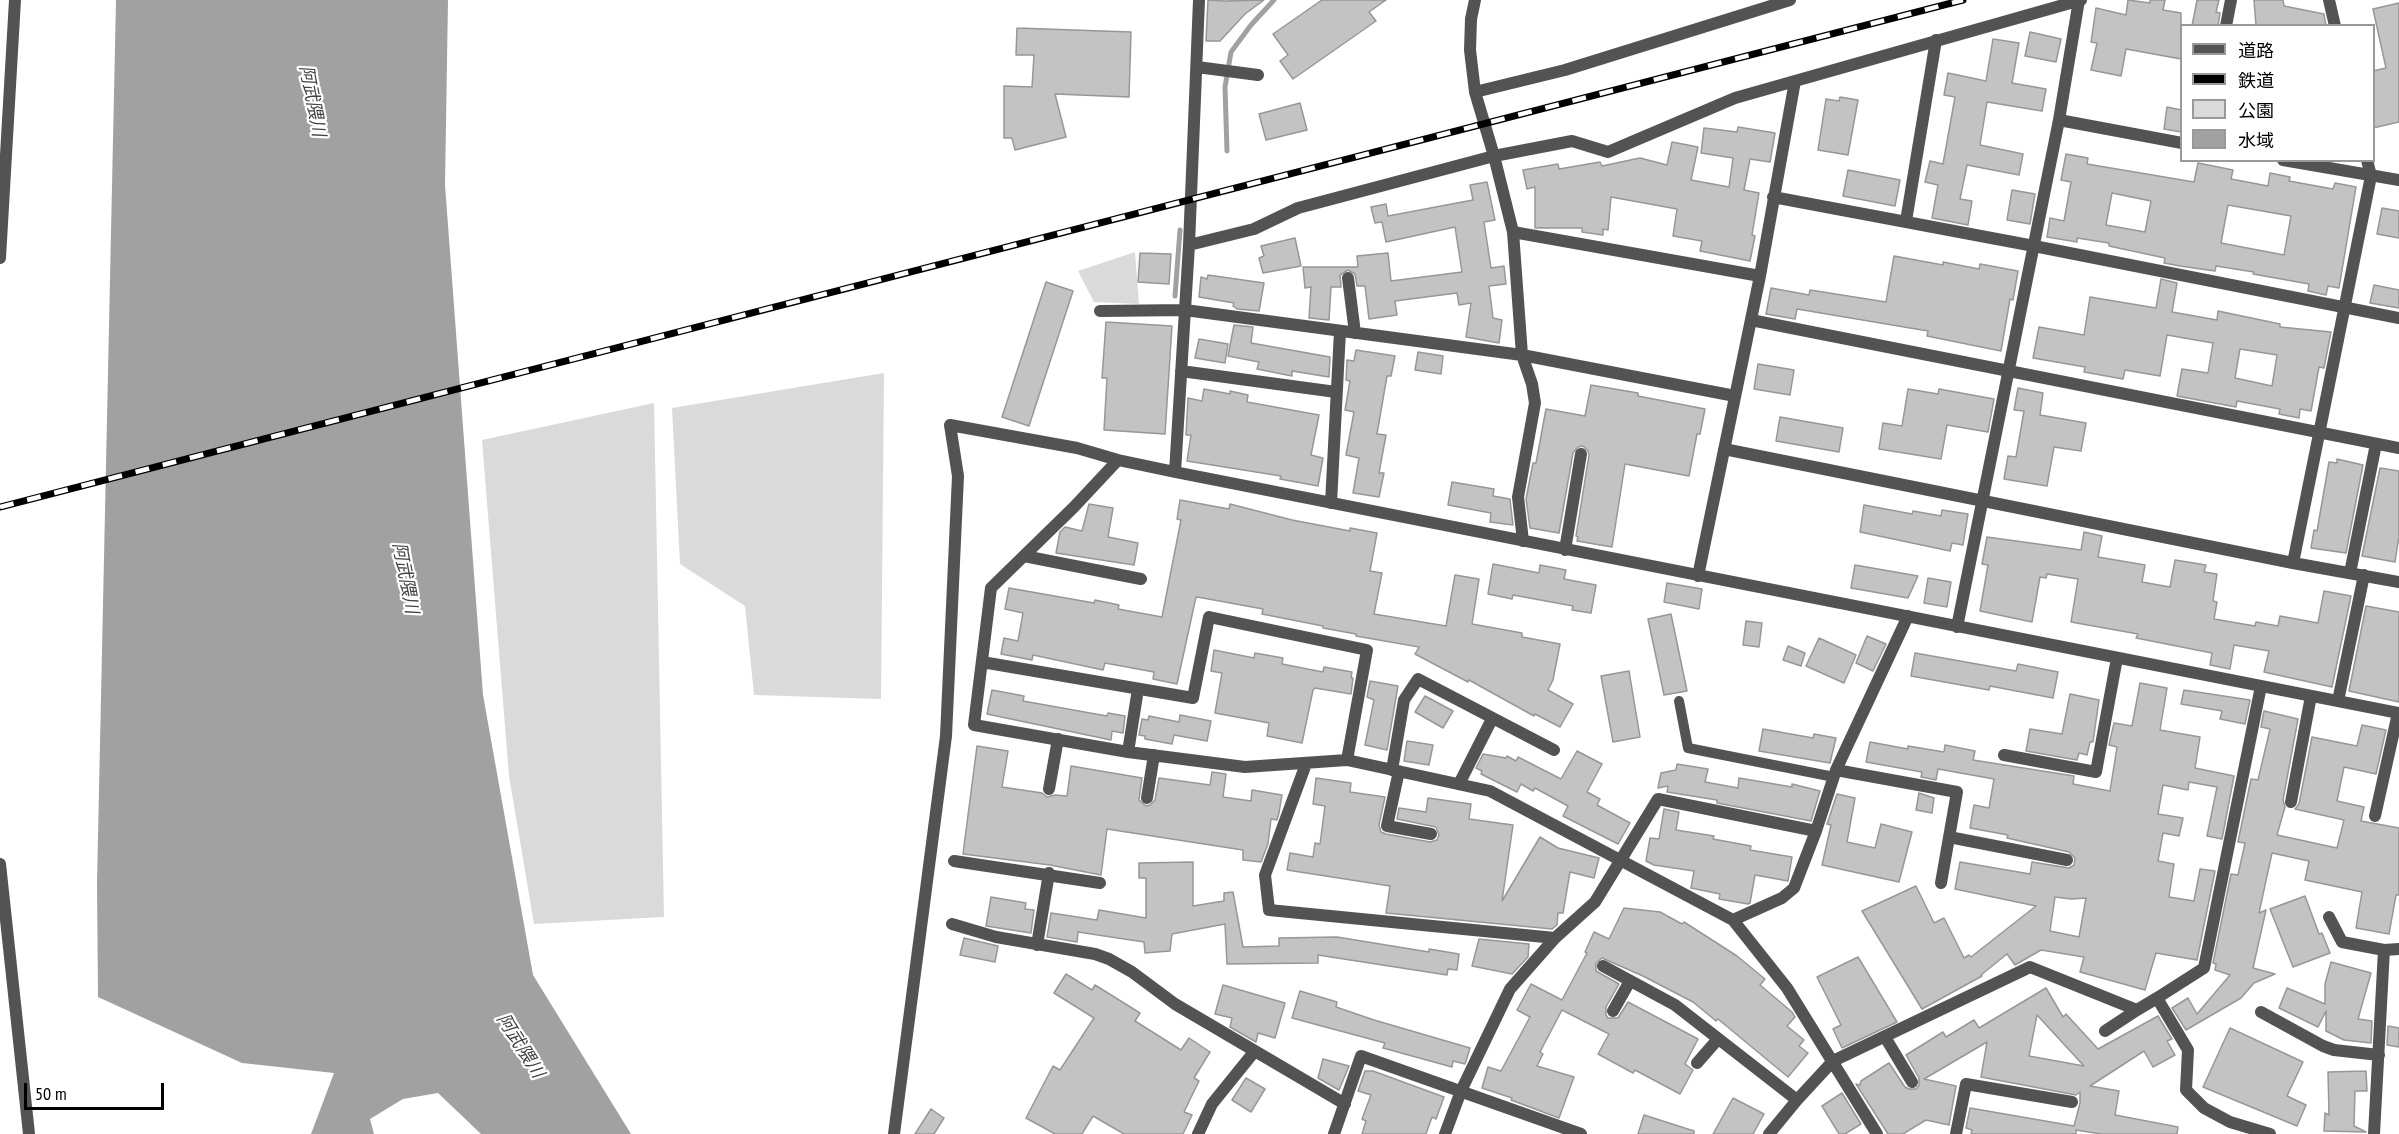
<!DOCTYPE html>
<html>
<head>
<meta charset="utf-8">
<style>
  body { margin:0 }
  #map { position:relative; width:2399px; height:1134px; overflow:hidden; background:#fff; font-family:"PT Sans Narrow","Noto Sans JP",sans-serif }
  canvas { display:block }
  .legend { position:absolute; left:2180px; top:24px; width:195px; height:138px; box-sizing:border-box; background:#fff; border:2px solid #999; margin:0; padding:8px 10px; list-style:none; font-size:18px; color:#000 }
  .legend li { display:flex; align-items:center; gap:12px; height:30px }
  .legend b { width:30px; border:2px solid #999 }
  .scale { position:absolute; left:24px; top:1083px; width:140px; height:27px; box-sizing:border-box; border:3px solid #000; border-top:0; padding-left:8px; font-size:18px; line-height:21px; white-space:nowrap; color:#000; -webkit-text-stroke:4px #fff; paint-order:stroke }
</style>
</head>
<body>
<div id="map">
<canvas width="2399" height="1134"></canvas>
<ul class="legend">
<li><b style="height:8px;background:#535353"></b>道路</li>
<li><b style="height:8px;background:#000"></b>鉄道</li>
<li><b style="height:16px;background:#dadada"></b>公園</li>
<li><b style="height:16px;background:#a1a1a1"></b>水域</li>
</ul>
<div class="scale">50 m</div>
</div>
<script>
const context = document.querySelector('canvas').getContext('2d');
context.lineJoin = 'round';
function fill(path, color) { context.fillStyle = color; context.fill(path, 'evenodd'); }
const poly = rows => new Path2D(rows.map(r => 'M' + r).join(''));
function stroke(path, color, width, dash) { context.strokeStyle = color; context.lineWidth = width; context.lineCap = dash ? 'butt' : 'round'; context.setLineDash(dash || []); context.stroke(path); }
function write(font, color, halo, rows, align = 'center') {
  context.font = font + ' "PT Sans Narrow","Noto Sans JP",sans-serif'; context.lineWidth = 4.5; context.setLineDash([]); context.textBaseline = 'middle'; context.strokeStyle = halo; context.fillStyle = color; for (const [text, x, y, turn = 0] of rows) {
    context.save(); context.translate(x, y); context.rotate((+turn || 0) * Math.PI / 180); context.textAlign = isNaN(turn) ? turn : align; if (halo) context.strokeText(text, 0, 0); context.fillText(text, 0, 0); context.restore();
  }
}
const green = poly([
  [1135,252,1139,304,1094,302,1078,271],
  [884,373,881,699,754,695,745,606,680,564,672,408],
  [654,403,664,917,534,924,509,776,482,440]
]);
const water = poly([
  [116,0,448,0,445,185,483,695,533,975,631,1134,481,1134,438,1093,403,1099,370,1119,374,1134,311,1134,334,1073,242,1063,98,997,97,883]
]);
const stream = poly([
  [1227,151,1225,87,1231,52,1251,25,1274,0],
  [1175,296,1180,230]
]);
const building = poly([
  [1208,0,1225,1,1264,0,1245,14,1220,41,1206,41,1208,0],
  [1322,0,1386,0,1369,12,1376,21,1293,79,1280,61,1288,55,1273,34,1322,0],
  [2128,0,2150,3,2150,0,2165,0,2163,10,2181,13,2181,59,2126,49,2121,76,2091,70,2097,43,2091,42,2096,8,2126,15,2128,0],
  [2197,0,2219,0,2216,12,2220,13,2218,26,2192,26,2197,0],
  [2254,0,2283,0,2284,6,2324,14,2326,26,2256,26,2254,0],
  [2399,3,2399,122,2373,128,2373,71,2386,68,2373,9,2399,3],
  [1017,28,1131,32,1129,97,1055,94,1066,137,1015,150,1012,138,1004,138,1004,86,1032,87,1034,55,1016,55,1017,28],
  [2030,32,2061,39,2056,62,2025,56,2030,32],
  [1993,39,2019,43,2012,83,2046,89,2042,111,1987,102,1980,145,2023,154,2019,175,1967,165,1960,199,1972,201,1968,225,1932,218,1938,185,1925,182,1930,161,1943,164,1955,97,1944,95,1948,73,1986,81,1993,39],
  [1840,97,1858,100,1848,155,1818,150,1826,99,1839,101,1840,97],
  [1300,103,1307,130,1266,140,1259,114,1300,103],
  [2167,107,2181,110,2181,132,2164,129,2167,107],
  [1738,127,1775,133,1770,162,1750,159,1744,190,1759,193,1752,235,1755,236,1750,261,1700,251,1702,241,1673,236,1677,209,1611,197,1608,230,1603,229,1603,235,1582,232,1582,228,1535,228,1535,187,1527,189,1523,170,1558,164,1559,169,1600,162,1602,166,1640,158,1667,165,1672,142,1698,147,1691,180,1729,187,1733,158,1701,153,1704,128,1737,132,1738,127],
  [2066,154,2088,158,2087,164,2194,182,2198,163,2233,170,2231,179,2268,186,2270,173,2290,177,2289,181,2333,189,2335,183,2356,187,2339,288,2328,286,2326,295,2308,291,2309,284,2253,274,2254,272,2216,266,2215,271,2180,266,2164,263,2165,258,2109,246,2109,243,2077,238,2077,242,2047,237,2050,218,2064,221,2071,182,2061,180,2066,154],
  [2112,193,2151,201,2145,232,2106,225,2112,193],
  [2228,205,2291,216,2284,255,2221,243,2228,205],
  [1848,170,1900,180,1895,206,1843,196,1848,170],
  [1487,182,1495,220,1484,222,1491,268,1504,266,1506,284,1489,286,1493,318,1502,320,1499,343,1466,337,1471,303,1459,305,1457,293,1395,301,1397,315,1369,319,1365,286,1357,286,1355,274,1348,270,1340,275,1341,287,1331,287,1329,320,1309,318,1311,287,1305,288,1303,267,1358,267,1357,256,1388,253,1391,281,1462,272,1455,227,1386,242,1382,222,1375,223,1371,207,1386,204,1388,216,1473,200,1470,185,1487,182],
  [2012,190,2035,194,2030,224,2007,220,2012,190],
  [2382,208,2399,211,2399,238,2377,234,2382,208],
  [1295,238,1301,266,1263,273,1259,258,1264,256,1261,246,1295,238],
  [1140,253,1171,254,1169,284,1138,282,1140,253],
  [1894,256,1943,265,1943,262,1979,269,1980,264,2018,271,2013,300,2010,299,2001,351,1927,336,1928,331,1797,309,1795,319,1766,314,1771,288,1809,295,1810,290,1886,302,1894,256],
  [1208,275,1264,283,1259,311,1237,309,1233,306,1234,303,1199,297,1201,277,1207,279,1208,275],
  [2161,279,2177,283,2172,312,2217,320,2218,311,2280,324,2280,327,2331,332,2324,368,2319,367,2311,411,2300,409,2299,418,2279,414,2280,409,2237,401,2236,407,2177,396,2182,369,2208,373,2213,343,2167,335,2160,376,2125,370,2123,379,2084,372,2085,367,2033,358,2039,327,2084,335,2090,297,2156,308,2161,279],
  [2240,349,2277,355,2272,386,2235,378,2240,349],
  [1046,282,1073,291,1029,426,1002,417,1046,282],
  [2374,285,2399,290,2399,308,2370,303,2374,285],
  [1106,322,1172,326,1165,434,1104,430,1107,378,1102,378,1106,322],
  [1234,325,1253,327,1251,343,1330,357,1329,377,1292,371,1292,376,1257,369,1259,362,1228,356,1234,325],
  [1199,339,1228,344,1225,363,1195,358,1199,339],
  [1356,350,1395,356,1391,376,1387,376,1377,434,1386,435,1379,473,1384,473,1379,497,1353,493,1359,458,1346,455,1354,412,1345,410,1350,381,1346,380,1347,360,1354,361,1356,350],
  [1418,352,1443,356,1441,374,1415,370,1418,352],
  [1758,364,1794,370,1790,395,1754,389,1758,364],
  [1591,385,1638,393,1638,396,1705,409,1700,434,1697,434,1689,476,1625,464,1612,547,1577,541,1578,537,1576,536,1589,455,1588,451,1583,446,1578,447,1573,453,1559,533,1530,528,1526,499,1533,463,1536,463,1546,409,1585,416,1591,385],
  [2018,388,2043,393,2040,415,2086,423,2081,451,2054,447,2047,486,2004,479,2008,456,2016,457,2024,411,2014,410,2018,388],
  [1204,389,1230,394,1230,391,1248,395,1247,402,1319,415,1311,455,1323,458,1318,486,1280,479,1281,476,1187,461,1191,435,1186,435,1188,398,1202,401,1204,389],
  [1908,389,1938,394,1939,389,1994,399,1988,432,1947,425,1941,459,1879,449,1883,423,1902,426,1908,389],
  [1780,417,1843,428,1839,452,1776,441,1780,417],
  [2337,459,2363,465,2346,553,2311,548,2314,530,2317,531,2329,462,2337,463,2337,459],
  [2380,468,2399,471,2399,536,2395,562,2362,556,2380,468],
  [1452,482,1494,489,1493,496,1510,499,1513,525,1490,522,1491,513,1448,505,1452,482],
  [1180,500,1229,509,1230,504,1292,520,1350,531,1350,528,1377,533,1370,571,1382,573,1374,614,1446,626,1455,575,1479,579,1472,624,1522,633,1522,637,1560,644,1553,680,1548,690,1573,704,1560,727,1535,714,1534,716,1469,680,1468,682,1415,654,1419,647,1356,636,1356,634,1323,628,1323,626,1262,614,1263,609,1203,598,1196,597,1177,684,1153,679,1154,672,1105,663,1103,670,1033,655,1032,660,1001,654,1004,638,1018,641,1023,613,1005,609,1009,588,1094,603,1095,600,1119,605,1118,609,1162,617,1181,520,1177,519,1180,500],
  [1089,504,1113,508,1108,537,1138,543,1134,565,1056,553,1060,532,1065,527,1082,531,1089,504],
  [1864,505,1912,514,1913,511,1941,516,1942,510,1968,514,1963,545,1952,543,1950,551,1860,532,1864,505],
  [2084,532,2102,536,2098,557,2145,565,2142,582,2170,587,2175,560,2206,565,2204,572,2217,574,2213,601,2217,602,2214,619,2255,626,2256,622,2278,626,2280,616,2318,623,2324,591,2351,596,2332,687,2264,672,2269,651,2234,645,2230,669,2210,665,2212,653,2136,638,2138,634,2071,622,2078,579,2047,574,2046,578,2040,577,2032,622,1980,611,1988,565,1982,564,1987,537,2081,550,2084,532],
  [1493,564,1539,573,1540,565,1566,570,1564,579,1596,585,1591,613,1572,610,1573,606,1513,595,1512,599,1488,594,1493,564],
  [1855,565,1918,576,1908,598,1851,588,1855,565],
  [1928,578,1951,582,1947,607,1924,603,1928,578],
  [1667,583,1702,589,1699,609,1664,602,1667,583],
  [2366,606,2399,612,2399,702,2349,691,2366,606],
  [1671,614,1687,691,1664,695,1648,619,1671,614],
  [1746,621,1762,623,1759,647,1743,645,1746,621],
  [1867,636,1886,644,1873,671,1856,663,1867,636],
  [1819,638,1856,655,1844,683,1806,666,1819,638],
  [1788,646,1805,653,1801,666,1783,660,1788,646],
  [1214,650,1254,658,1255,653,1283,658,1282,664,1323,672,1324,667,1352,672,1351,678,1353,678,1351,694,1315,688,1313,690,1302,743,1267,736,1269,723,1215,713,1222,673,1211,671,1214,650],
  [1915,653,2016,671,2018,664,2058,672,2053,698,1990,686,1989,690,1911,676,1915,653],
  [1629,671,1640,737,1613,742,1601,676,1629,671],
  [1370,681,1398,686,1387,750,1365,745,1374,700,1367,697,1370,681],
  [2140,683,2167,688,2160,730,2200,737,2195,768,2234,776,2222,839,2207,836,2217,787,2189,782,2188,790,2163,785,2158,814,2183,818,2179,836,2163,833,2158,861,2174,864,2169,897,2194,901,2200,869,2215,871,2197,960,2156,953,2145,990,2080,972,2084,957,2041,950,2015,965,2007,954,1981,975,1982,976,1922,1009,1862,911,1916,886,1934,923,1944,918,1964,958,1969,955,1971,957,2036,906,1955,889,1960,862,2030,874,2032,862,2069,868,2074,865,2075,858,2069,852,2007,838,2008,835,1970,828,1974,805,1989,808,1994,779,1938,769,1936,780,1921,777,1922,772,1866,762,1870,742,1908,749,1908,746,1944,752,1945,745,1975,751,1973,760,2074,776,2073,784,2110,791,2117,747,2109,745,2114,723,2132,726,2140,683],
  [2055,897,2071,899,2086,898,2079,937,2050,931,2055,897],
  [992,690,1024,696,1023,701,1107,716,1108,713,1125,716,1123,733,1112,731,1111,740,987,714,992,690],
  [2184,690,2250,700,2245,724,2220,719,2222,711,2181,704,2184,690],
  [2070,694,2099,700,2093,742,2090,742,2087,755,2079,753,2077,760,2026,751,2030,729,2062,734,2070,694],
  [1425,696,1453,711,1443,728,1415,712,1425,696],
  [2264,711,2298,719,2283,800,2285,807,2277,835,2337,848,2344,820,2295,809,2299,804,2312,737,2357,746,2362,725,2386,730,2376,774,2344,767,2337,801,2364,807,2361,821,2399,828,2399,895,2396,895,2389,934,2356,928,2362,892,2305,880,2309,861,2272,853,2259,913,2266,910,2253,968,2275,974,2254,983,2241,998,2186,1030,2172,1008,2188,998,2197,1014,2230,975,2215,970,2216,964,2213,963,2231,874,2238,875,2245,843,2238,842,2251,779,2258,780,2270,729,2261,727,2264,711],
  [1180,715,1211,721,1207,741,1174,735,1172,744,1145,739,1145,736,1139,735,1142,719,1148,720,1149,716,1179,722,1180,715],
  [1763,729,1813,738,1814,734,1836,738,1830,763,1759,751,1763,729],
  [1407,741,1433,745,1429,765,1404,761,1407,741],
  [977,746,1008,751,1002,787,1042,793,1047,797,1055,795,1067,796,1071,766,1142,778,1139,800,1146,806,1150,805,1155,800,1159,778,1210,785,1212,772,1226,774,1223,797,1251,801,1252,790,1282,795,1279,813,1277,820,1271,819,1268,844,1261,862,1243,860,1243,850,1107,829,1101,875,1050,865,963,854,977,746],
  [1577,751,1602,764,1587,792,1600,799,1597,805,1630,823,1618,844,1563,816,1568,806,1535,788,1533,791,1521,784,1517,792,1481,774,1482,771,1476,768,1483,754,1506,758,1507,756,1516,761,1518,757,1561,779,1577,751],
  [1677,764,1708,769,1705,782,1738,788,1739,778,1792,787,1792,784,1820,791,1811,821,1717,803,1717,800,1667,792,1668,786,1658,788,1661,773,1676,770,1677,764],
  [1316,778,1351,783,1350,792,1385,797,1379,825,1381,832,1386,834,1430,842,1437,840,1439,835,1436,827,1397,819,1399,808,1426,812,1428,798,1471,804,1469,819,1513,825,1502,901,1540,837,1558,848,1599,858,1594,878,1570,872,1563,913,1558,913,1557,925,1552,929,1386,913,1390,886,1287,870,1290,853,1313,857,1315,843,1320,844,1325,806,1313,804,1316,778],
  [1919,793,1934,798,1932,813,1916,810,1919,793],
  [1837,794,1855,798,1847,842,1875,848,1881,824,1912,832,1899,882,1822,865,1831,825,1827,824,1837,794],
  [1664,809,1679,812,1676,830,1714,836,1713,839,1751,846,1750,850,1792,857,1788,881,1755,875,1750,903,1748,904,1719,899,1720,894,1691,888,1694,871,1654,865,1646,861,1650,838,1659,839,1664,809],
  [1193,862,1193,906,1224,901,1224,893,1233,892,1243,947,1279,946,1279,938,1337,937,1429,952,1429,949,1459,954,1457,970,1448,969,1447,975,1318,955,1318,963,1227,964,1225,924,1172,934,1170,951,1145,953,1144,942,1078,932,1077,942,1047,937,1051,913,1097,920,1099,910,1146,918,1146,878,1139,878,1139,863,1193,862],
  [2305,896,2319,934,2322,933,2330,953,2293,967,2270,909,2305,896],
  [991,897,1026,903,1025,909,1034,910,1031,933,986,926,991,897],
  [1624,908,1660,912,1682,924,1684,922,1737,956,1765,979,1760,985,1792,1012,1795,1017,1787,1026,1804,1040,1799,1046,1808,1053,1788,1077,1718,1019,1716,1021,1693,1002,1643,976,1602,958,1596,963,1596,971,1619,984,1606,1007,1606,1015,1608,1018,1618,1018,1628,1002,1698,1039,1685,1064,1693,1070,1680,1094,1635,1070,1633,1073,1598,1054,1609,1034,1562,1010,1540,1052,1543,1054,1537,1066,1574,1077,1559,1118,1511,1100,1512,1098,1482,1088,1488,1067,1501,1071,1530,1017,1517,1010,1531,984,1562,1000,1587,953,1585,952,1594,932,1609,939,1624,908],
  [964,938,998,946,995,962,960,955,964,938],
  [1479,939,1529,944,1528,957,1512,974,1472,966,1479,939],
  [1858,957,1897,1022,1842,1048,1833,1029,1841,1025,1817,977,1858,957],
  [2331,962,2371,973,2358,1019,2372,1021,2371,1043,2344,1040,2326,1031,2326,1011,2318,1027,2279,1008,2287,988,2325,1004,2325,984,2331,962],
  [1066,974,1092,990,1095,985,1140,1013,1135,1021,1181,1050,1189,1038,1210,1052,1194,1078,1199,1081,1184,1112,1192,1115,1183,1134,1124,1134,1093,1116,1082,1134,1055,1134,1026,1118,1053,1066,1060,1070,1094,1018,1054,993,1066,974],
  [1223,985,1285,1003,1275,1038,1258,1033,1256,1042,1230,1027,1232,1018,1215,1014,1223,985],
  [2046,988,2063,1017,2066,1014,2098,1049,2158,1016,2172,1039,2167,1041,2175,1055,2153,1067,2144,1051,2090,1086,2119,1091,2115,1115,2178,1127,2177,1134,2101,1134,2076,1130,2076,1134,1971,1134,1972,1130,1966,1128,1970,1108,2074,1126,2080,1103,2080,1092,2076,1095,1981,1077,1987,1042,1924,1079,1956,1086,1949,1125,1926,1120,1903,1134,1888,1134,1856,1084,1860,1085,1861,1081,1889,1063,1905,1087,1909,1089,1916,1089,1919,1085,1919,1078,1906,1055,1943,1032,1946,1037,1974,1020,1979,1028,2046,988],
  [2037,1015,2084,1066,2029,1056,2037,1015],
  [1300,991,1337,1002,1336,1007,1374,1020,1470,1048,1466,1061,1465,1064,1453,1061,1452,1067,1383,1048,1385,1043,1292,1018,1300,991],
  [2388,1026,2399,1028,2399,1047,2387,1045,2388,1026],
  [2230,1028,2303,1062,2287,1096,2306,1105,2297,1126,2203,1087,2230,1028],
  [1323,1059,1349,1066,1339,1090,1318,1078,1323,1059],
  [1365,1071,1373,1071,1444,1097,1436,1119,1432,1117,1426,1134,1362,1134,1366,1121,1362,1119,1371,1095,1358,1091,1365,1071],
  [2366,1071,2367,1091,2355,1091,2354,1126,2366,1132,2324,1131,2325,1113,2329,1115,2328,1072,2366,1071],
  [1246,1078,1265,1089,1251,1112,1232,1100,1246,1078],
  [1842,1093,1861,1124,1845,1134,1839,1134,1822,1106,1842,1093],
  [1733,1098,1764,1114,1753,1134,1713,1134,1733,1098],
  [931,1109,944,1118,934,1134,915,1134,931,1109],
  [1644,1115,1694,1131,1694,1134,1638,1134,1644,1115]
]);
const lane = poly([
  [1679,701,1688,748,1834,777]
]);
const street = poly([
  [1475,0,1471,19,1470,50,1475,92,1494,156,1513,232,1522,355,1532,384,1535,403,1518,497,1523,541],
  [2329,0,2335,26],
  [2226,26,2231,0],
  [1197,67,1258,75],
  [1475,92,1565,70,1790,0],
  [2059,120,2182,143],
  [2283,160,2399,180],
  [1773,197,2034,246,2399,318],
  [1906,221,1936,40],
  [1513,232,1760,276],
  [1189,245,1254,229,1298,208,1494,156,1572,141,1608,152,1735,98,2081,0],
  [0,258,15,0],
  [1348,278,1355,333],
  [1100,311,1185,310,1522,355,1735,396],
  [1751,320,2399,448],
  [1181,371,1336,392],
  [1724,449,2293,563,2399,582],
  [1118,460,1074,507,991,588,974,725,1128,752,1245,767,1347,760,1490,791,1733,920,1787,988,1877,1134],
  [1175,472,1189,245,1199,0],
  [1331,503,1340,331],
  [1565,550,1581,454],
  [1024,556,1141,579],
  [2293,563,2371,176,2367,160],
  [2350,573,2376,444],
  [1698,576,1760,276,1795,81],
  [1957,627,2059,120,2079,0],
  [982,662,1193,698,1209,617,1367,650,1347,760],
  [2261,686,2204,968,2157,998,2188,1050,2186,1090,2204,1108,2230,1122,2270,1134],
  [2338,701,2364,575],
  [1128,752,1138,689],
  [2004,755,2096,772,2117,658],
  [1306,764,1265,875,1269,910,1555,938],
  [1392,770,1404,700,1418,679,1554,750],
  [1836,770,1957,792,1941,883],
  [1399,771,1387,826,1431,834],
  [1459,784,1492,719],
  [1049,789,1058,739],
  [1147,798,1154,755],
  [2291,802,2311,696],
  [2375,816,2398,713],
  [1949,837,2067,860],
  [954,861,1100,883],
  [0,864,29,1134],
  [2329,917,2342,942,2384,950],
  [1733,920,1782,898,1794,888,1816,831,1836,770,1908,616],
  [952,924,996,937,1095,954,1109,959,1132,972,1175,1004,1345,1104],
  [1037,945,1049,873],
  [1603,966,1675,1005,1797,1100],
  [1613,1011,1630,981],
  [2261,1012,2323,1046,2334,1050,2379,1055],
  [2105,1031,2137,1010],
  [1885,1037,1912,1082],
  [1697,1063,1718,1039],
  [894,1134,946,736,958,476,950,425,1077,448,1118,460,1175,472,2399,713],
  [1198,1134,1212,1104,1254,1052],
  [1334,1134,1361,1056,1581,1134],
  [1445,1134,1461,1091,1510,989,1555,938,1595,902,1658,799,1816,831],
  [1769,1134,1797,1100,1833,1061,2030,967,2137,1010,2157,998],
  [1956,1134,1966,1084,2072,1102],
  [2374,1134,2384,950,2399,949]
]);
const rail = poly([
  [0,507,1963,0]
]);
const waterNames = [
  ["阿武隈川",312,101,79],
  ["阿武隈川",405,578,79],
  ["阿武隈川",520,1046,58]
];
fill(green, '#dadada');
fill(water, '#a1a1a1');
stroke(stream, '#a1a1a1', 5);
fill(building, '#c3c3c3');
stroke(building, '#979797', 1.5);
stroke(lane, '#535353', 10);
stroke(street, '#535353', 12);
stroke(rail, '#000', 7);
stroke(rail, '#fff', 4.5, [14]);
write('italic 18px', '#424242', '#fff', waterNames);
</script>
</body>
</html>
